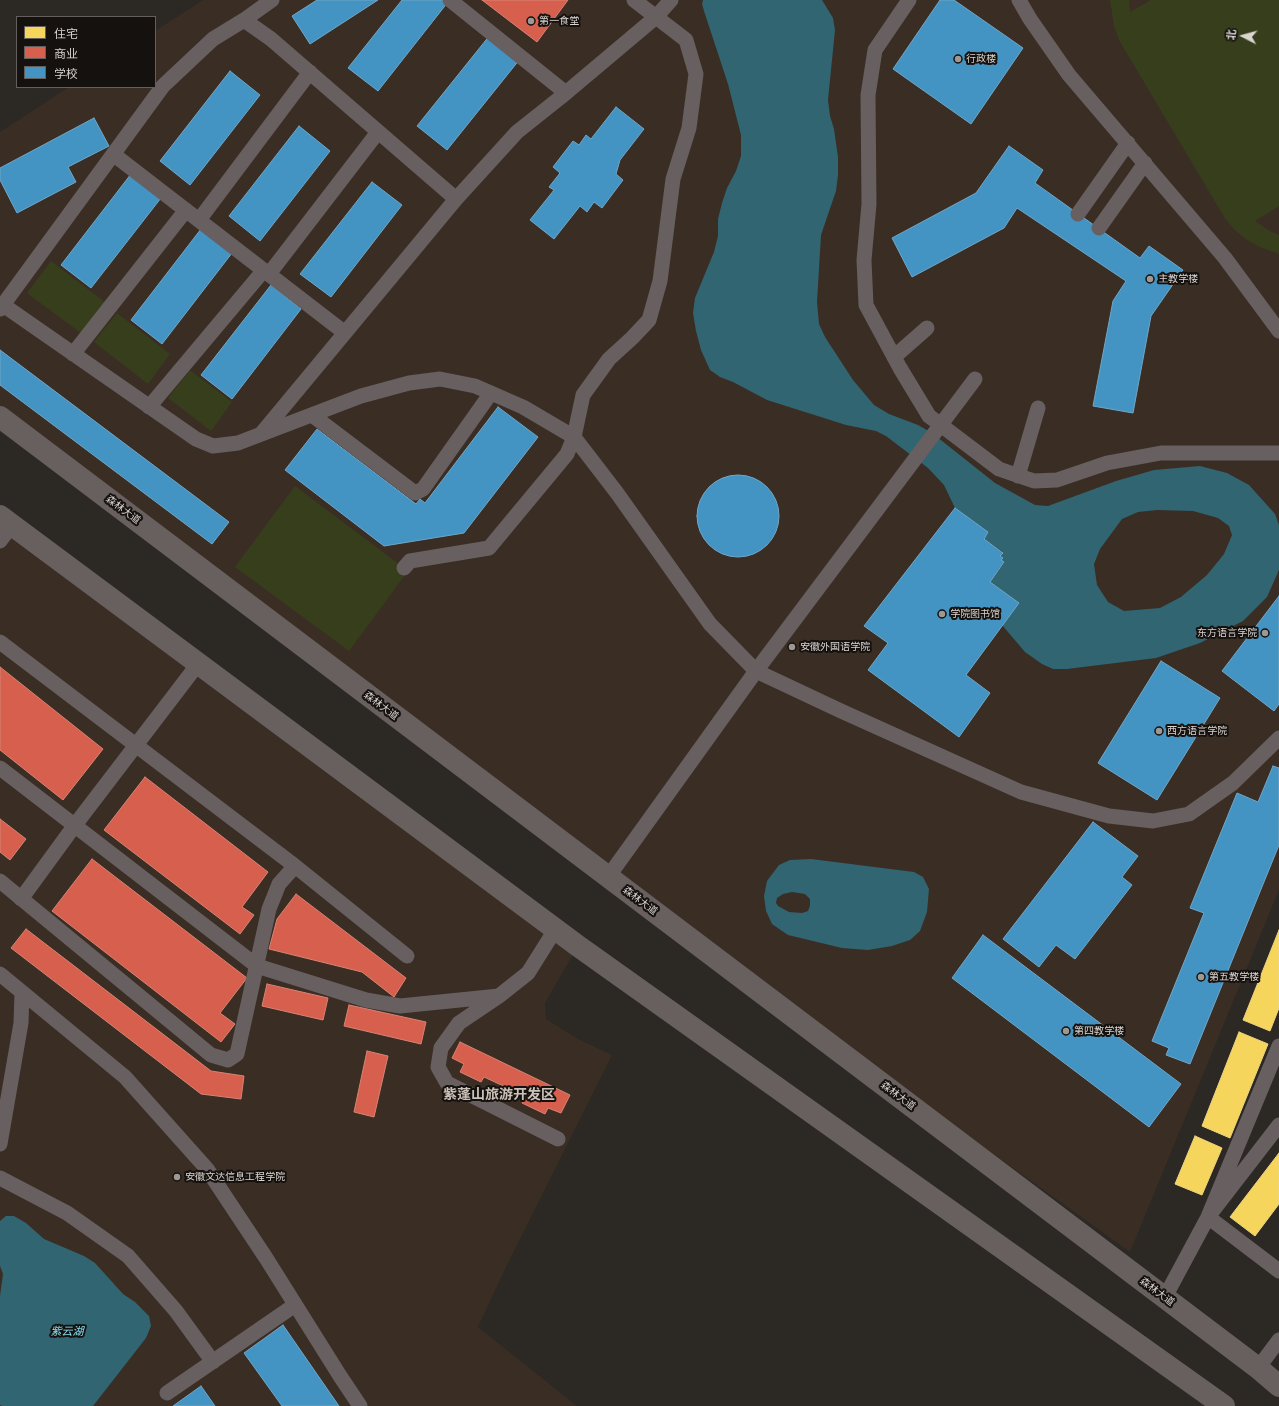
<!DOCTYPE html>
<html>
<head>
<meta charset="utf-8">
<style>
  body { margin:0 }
  #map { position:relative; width:1279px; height:1406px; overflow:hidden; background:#2c2824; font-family:Arial,"Noto Sans SC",sans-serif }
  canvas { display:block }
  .legend { position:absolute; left:16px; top:16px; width:140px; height:72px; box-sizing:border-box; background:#15110e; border:1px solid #645f5c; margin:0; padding:5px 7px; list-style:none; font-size:12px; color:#dad5d1 }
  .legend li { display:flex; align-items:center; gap:8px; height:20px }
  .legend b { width:20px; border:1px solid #645f5c }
  .north { position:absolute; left:1223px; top:16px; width:40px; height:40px; -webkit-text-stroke:3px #15110e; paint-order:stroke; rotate:276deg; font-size:11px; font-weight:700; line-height:16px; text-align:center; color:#dad5d1 }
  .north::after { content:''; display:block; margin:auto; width:14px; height:18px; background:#dad5d1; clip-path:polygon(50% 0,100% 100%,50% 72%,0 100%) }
</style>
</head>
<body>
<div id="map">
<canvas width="1279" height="1406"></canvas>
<ul class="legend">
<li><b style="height:11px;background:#f6d55c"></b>住宅</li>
<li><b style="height:11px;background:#d6604d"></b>商业</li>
<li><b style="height:11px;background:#4393c3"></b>学校</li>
</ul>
<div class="north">北</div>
</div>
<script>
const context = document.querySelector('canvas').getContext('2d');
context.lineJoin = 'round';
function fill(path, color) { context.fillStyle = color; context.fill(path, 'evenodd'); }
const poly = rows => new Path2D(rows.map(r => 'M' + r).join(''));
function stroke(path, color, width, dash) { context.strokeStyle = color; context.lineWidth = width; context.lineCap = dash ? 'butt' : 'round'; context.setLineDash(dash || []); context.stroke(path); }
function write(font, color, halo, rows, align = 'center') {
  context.font = font + ' Arial,"Noto Sans SC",sans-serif'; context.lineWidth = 4; context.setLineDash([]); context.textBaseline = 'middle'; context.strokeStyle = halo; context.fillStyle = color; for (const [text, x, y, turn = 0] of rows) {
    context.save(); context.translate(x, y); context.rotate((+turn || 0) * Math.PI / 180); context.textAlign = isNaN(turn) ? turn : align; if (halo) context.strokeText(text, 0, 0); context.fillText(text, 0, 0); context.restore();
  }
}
const built = poly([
  [203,0,1279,0,1279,890,1130,1252,608,877,0,417,0,132,69,87,155,87,155,31],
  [0,516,578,946,545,1003,546,1019,578,1039,612,1055,507,1265,478,1327,577,1406,0,1406]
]);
const green = poly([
  [1110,0,1129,0,1130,12,1151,0,1279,0,1279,206,1255,221,1268,230,1279,235,1279,254,1260,247,1247,240,1236,231,1226,220,1119,40,1114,26],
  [51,261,106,303,82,334,27,293],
  [117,313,170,354,148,384,94,342],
  [190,370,232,402,211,431,168,398],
  [295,486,408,571,349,651,235,567]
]);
const water = poly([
  [703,0,822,0,833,18,835,30,828,100,830,116,834,129,838,157,838,175,836,191,821,235,817,302,819,324,825,337,853,380,874,405,889,414,918,425,932,433,995,483,1035,505,1048,506,1116,481,1154,470,1200,466,1227,473,1249,485,1275,514,1279,525,1279,570,1267,597,1243,621,1200,643,1156,658,1067,669,1053,669,1042,664,1025,652,1002,625,1019,603,990,582,1004,563,1001,560,1003,558,1000,556,1003,552,984,539,988,532,955,508,944,485,928,468,886,436,876,431,846,425,767,400,733,382,720,377,710,370,701,350,696,331,693,313,695,298,714,252,718,236,718,219,722,203,727,188,736,171,741,156,741,135,728,84,704,11,702,4],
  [1157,510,1193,511,1218,518,1229,526,1232,535,1224,554,1207,575,1181,597,1160,608,1124,611,1108,602,1097,585,1094,564,1100,549,1122,519,1138,512],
  [811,859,914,872,923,877,929,889,927,912,920,931,910,940,892,946,868,950,842,948,788,935,772,924,766,911,764,896,767,881,779,865,790,860],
  [792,892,805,894,810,899,810,906,808,911,802,913,789,912,778,906,776,903,777,898,783,894],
  [6,1216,14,1216,26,1223,44,1239,84,1256,95,1263,123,1294,135,1302,149,1316,151,1326,146,1338,93,1406,2,1406,0,1405,0,1296,3,1274,0,1266,0,1221]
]);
const homes = poly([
  [1279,930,1279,1008,1270,1031,1243,1020,1279,930],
  [1239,1032,1268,1044,1230,1138,1202,1126,1239,1032],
  [1195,1136,1222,1148,1202,1195,1175,1184,1195,1136],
  [1279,1153,1279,1204,1255,1236,1230,1217,1279,1153]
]);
const shops = poly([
  [482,0,568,0,537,42,482,0],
  [0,667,103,749,63,800,0,750,0,667],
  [145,777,268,872,242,907,254,915,240,934,104,830,145,777],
  [0,819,26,839,10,860,0,852,0,819],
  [92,859,247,978,220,1013,235,1024,221,1042,52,911,92,859],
  [296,894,406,978,394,997,362,972,269,949,277,919,296,894],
  [26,929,211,1071,244,1076,241,1099,201,1094,11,948,26,929],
  [267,984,328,998,323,1020,262,1006,267,984],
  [349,1005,426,1022,421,1044,344,1026,349,1005],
  [460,1042,570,1095,561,1113,548,1108,545,1114,522,1103,525,1096,484,1077,481,1082,460,1072,464,1064,452,1058,460,1042],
  [367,1051,388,1056,374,1117,354,1112,367,1051]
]);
const schools = poly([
  [317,0,378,0,310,44,292,16,317,0],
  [402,0,445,0,448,2,378,91,348,68,402,0],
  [940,0,954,0,1023,48,971,124,893,69,940,0],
  [490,35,520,59,447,150,417,126,490,35],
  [230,71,260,95,190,185,160,161,230,71],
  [616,107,644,129,620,160,616,174,623,180,602,208,594,202,587,212,580,206,554,239,530,220,554,190,549,187,560,173,553,167,573,141,579,145,586,135,591,139,616,107],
  [94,118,109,146,68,167,76,182,17,213,0,180,0,168,94,118],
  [299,126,330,151,260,241,229,216,299,126],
  [1009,146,1043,170,1035,183,1140,258,1149,246,1183,270,1151,316,1133,413,1093,406,1113,301,1126,281,1017,208,1004,228,912,277,892,238,976,193,1009,146],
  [131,174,161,198,91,288,61,265,131,174],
  [372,182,402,205,331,297,300,274,372,182],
  [201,229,232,253,162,344,131,320,201,229],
  [271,285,301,309,232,399,201,375,271,285],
  [0,350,229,522,212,544,0,385,0,350],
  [498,407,538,437,464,533,384,546,285,470,317,429,416,504,420,499,425,503,498,407],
  '697 516a41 41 0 1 1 82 0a41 41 0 1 1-82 0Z',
  [955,508,988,532,984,539,1003,553,1000,556,1003,558,1001,560,1004,562,990,582,1019,603,966,675,990,693,959,737,868,670,888,643,864,626,955,508],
  [1279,596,1279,704,1274,711,1222,671,1279,596],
  [1161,661,1220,698,1157,800,1098,763,1161,661],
  [1273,766,1279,768,1279,845,1190,1064,1166,1055,1169,1048,1152,1041,1204,913,1190,908,1237,793,1258,802,1273,766],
  [1093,822,1138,856,1122,877,1132,885,1075,959,1056,945,1039,967,1003,939,1093,822],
  [983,935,1181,1084,1149,1127,952,978,983,935],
  [283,1325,339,1406,282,1406,244,1353,283,1325],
  [201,1386,215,1406,173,1406,201,1386]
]);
const street = poly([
  [450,0,566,93],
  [909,0,875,50,868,95,869,204,864,260,866,305,900,368,929,416,999,469,1034,481,1057,480,1107,463,1161,453,1279,453],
  [1019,0,1030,19,1069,75,1225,258,1279,331],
  [244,20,272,0],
  [113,154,345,333],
  [1078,214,1128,143],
  [199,220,310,72],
  [1099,228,1145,163],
  [269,274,378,132],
  [3,305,196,439,213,446,238,443,361,396,409,383,440,379,475,386,523,407,574,437,617,493,710,624,756,671,841,711,1021,792,1109,816,1153,821,1189,814,1233,783,1279,738],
  [0,309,163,86,213,39,244,20,271,39,456,199],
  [73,354,186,210],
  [894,357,927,328],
  [149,407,264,270],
  [312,415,415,493,423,489,491,393],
  [261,434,456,199,517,132,561,97,656,17,671,0],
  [1018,476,1038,408],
  [0,541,12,525],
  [404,568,410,561,489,548,567,454,574,437,583,395,609,359,632,338,649,320,660,281,673,179,689,128,696,74,686,40,634,0],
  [0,642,295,866,407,956],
  [0,768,257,966,366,1000,400,1006,499,996],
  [608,877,756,671,975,379],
  [0,881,211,1055,228,1060,237,1054,269,909,279,884,295,866],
  [21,899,75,825,198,664],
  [555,930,528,973,499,996,459,1023,441,1048,438,1067,447,1083,558,1139],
  [0,974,125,1077,207,1169,266,1258,340,1376,360,1406],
  [1279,1125,1208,1217,1279,1271],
  [0,1144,21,1023,22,993],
  [0,1178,67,1213,128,1256,176,1311,213,1362],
  [1165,1297,1208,1217,1279,1046],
  [1258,1368,1279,1340],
  [167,1393,295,1305]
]);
const primary = poly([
  [0,417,1258,1368,1279,1386],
  [0,516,578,946,1224,1406]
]);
const markers = [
  [531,21,4,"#9d9894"],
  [958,59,4,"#9d9894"],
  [1150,279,4,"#9d9894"],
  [942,614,4,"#9d9894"],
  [1265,633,4,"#9d9894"],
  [792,647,4,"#9d9894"],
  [1159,731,4,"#9d9894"],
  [1201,977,4,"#9d9894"],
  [1066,1031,4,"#9d9894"],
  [177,1177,4,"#9d9894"]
];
const poiNames = [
  ["第一食堂",539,21],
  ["行政楼",966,59],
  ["主教学楼",1158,279],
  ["学院图书馆",950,614],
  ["东方语言学院",1257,633,"right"],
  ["安徽外国语学院",800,647],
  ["西方语言学院",1167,731],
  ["第五教学楼",1209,977],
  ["第四教学楼",1074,1031],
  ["安徽文达信息工程学院",185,1177]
];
const streetNames = [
  ["森林大道",123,510,37],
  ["森林大道",381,706,37],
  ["森林大道",640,901,37],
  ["森林大道",898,1096,37],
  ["森林大道",1157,1292,37]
];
const waterNames = [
  ["紫云湖",67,1332]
];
const districtNames = [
  ["紫蓬山旅游开发区",499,1095]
];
fill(built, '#3a2d24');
fill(green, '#363e1c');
fill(water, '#316571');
fill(homes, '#f6d55c');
stroke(homes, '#eed57f', 1);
fill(shops, '#d6604d');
stroke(shops, '#d78375', 1);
fill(schools, '#4393c3');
stroke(schools, '#70a7c7', 1);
stroke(street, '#675f60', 15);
stroke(primary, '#685f5f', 22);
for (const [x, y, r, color] of markers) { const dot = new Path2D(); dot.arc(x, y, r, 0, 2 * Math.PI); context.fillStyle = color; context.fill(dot); stroke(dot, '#15110e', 1.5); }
write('10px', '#dad5d1', '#15110e', poiNames, 'left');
write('10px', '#dad5d1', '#15110e', streetNames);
write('italic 11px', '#85e3fa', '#15110e', waterNames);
write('bold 14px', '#ccc2b9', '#15110e', districtNames);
</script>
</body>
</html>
